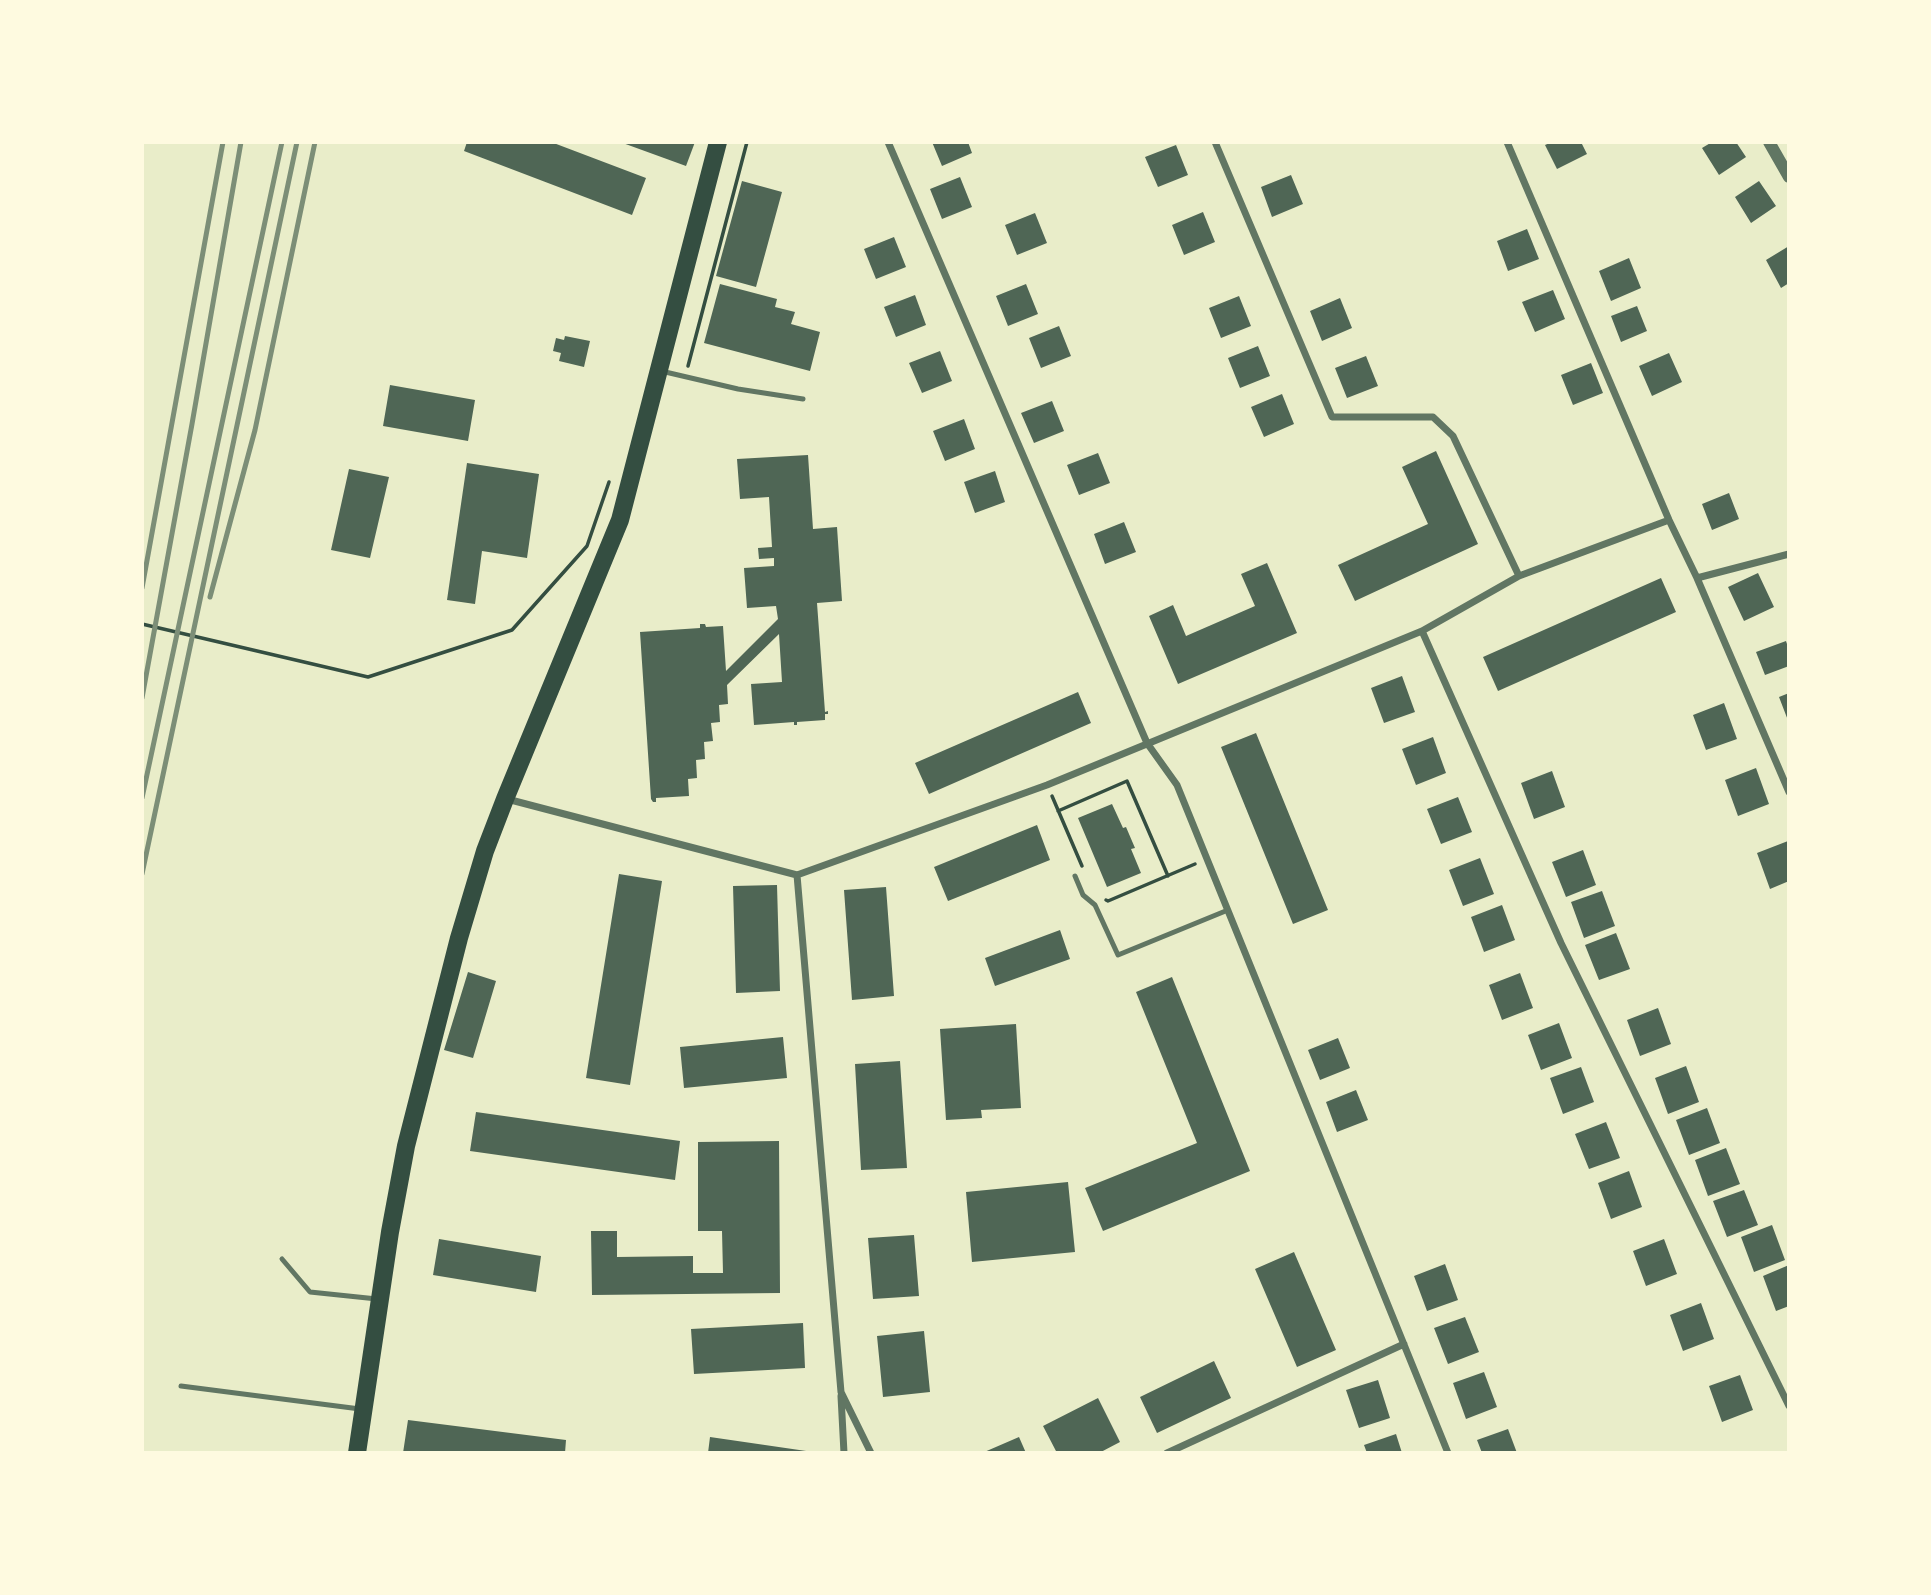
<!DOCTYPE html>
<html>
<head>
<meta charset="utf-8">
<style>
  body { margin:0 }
  #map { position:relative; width:1931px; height:1595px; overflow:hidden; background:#e9edc9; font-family:Ubuntu,sans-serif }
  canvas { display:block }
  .frame { position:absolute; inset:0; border:144px solid #fefae0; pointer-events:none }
</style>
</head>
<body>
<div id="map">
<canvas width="1931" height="1595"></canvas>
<div class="frame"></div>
</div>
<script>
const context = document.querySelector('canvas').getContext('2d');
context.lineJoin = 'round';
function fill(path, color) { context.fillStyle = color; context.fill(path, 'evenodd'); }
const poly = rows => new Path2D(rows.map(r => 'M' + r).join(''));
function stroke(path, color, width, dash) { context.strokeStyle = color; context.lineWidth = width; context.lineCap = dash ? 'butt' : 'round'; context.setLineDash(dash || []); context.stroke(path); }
const building = poly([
  [467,142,551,142,646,178,632,215,464,151],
  [620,142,695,142,686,166],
  [932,142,968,142,972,153,942,166],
  [1552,142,1581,142,1587,154,1557,169,1545,145],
  [1712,142,1736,142,1746,157,1719,175,1702,148],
  [1176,145,1188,175,1158,187,1145,157],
  [1291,175,1303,204,1272,217,1261,187],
  [960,177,972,207,942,219,930,189],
  [742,181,782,192,756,287,716,276],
  [1759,181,1776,206,1751,223,1735,197],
  [1203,212,1215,242,1184,255,1172,225],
  [1035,213,1047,243,1017,255,1005,225],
  [1527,229,1539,259,1508,271,1497,241],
  [894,237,906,267,876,279,864,249],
  [1789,246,1789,283,1781,288,1766,260],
  [1629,258,1641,288,1611,301,1599,271],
  [720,284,777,299,775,307,795,312,791,324,820,332,810,371,704,343],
  [1026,284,1038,314,1008,326,996,296],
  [1553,290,1565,319,1535,332,1522,302],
  [915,295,926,325,896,337,884,307],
  [1239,296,1251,326,1221,338,1209,308],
  [1340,298,1352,328,1322,341,1310,311],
  [1637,306,1647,331,1621,342,1611,316],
  [1059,326,1071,356,1041,368,1029,338],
  [565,336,590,341,584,367,559,361,561,353,553,351,556,338,564,340],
  [1258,346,1270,376,1240,388,1228,358],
  [940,351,952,381,922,393,909,363],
  [1669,353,1682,382,1652,396,1639,366],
  [1366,356,1378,386,1347,398,1335,368],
  [1591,363,1603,393,1573,405,1561,375],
  [390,385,475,400,468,441,383,426],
  [1282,394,1294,424,1264,437,1251,407],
  [1052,401,1064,431,1034,443,1021,413],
  [964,419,975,449,945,461,933,431],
  [1436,451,1478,544,1355,601,1338,565,1428,524,1402,467],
  [1098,453,1110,483,1079,495,1067,465],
  [808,455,813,529,837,527,842,601,817,603,825,712,828,711,828,714,825,714,825,720,797,722,797,725,794,725,794,722,754,725,751,684,782,682,779,634,727,685,728,704,719,705,720,722,711,723,713,741,704,742,705,759,696,760,697,778,688,779,689,796,656,798,656,802,653,802,651,799,640,632,700,628,700,624,705,624,706,627,723,626,726,671,778,619,776,606,747,608,744,568,774,566,774,558,759,559,758,548,772,547,769,497,740,499,737,459],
  [467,463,539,474,527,558,482,551,475,604,447,600],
  [349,469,389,477,370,558,331,550],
  [995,471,1005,502,975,513,964,482],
  [1729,493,1739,519,1712,530,1702,504],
  [1124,522,1136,552,1105,564,1094,534],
  [1267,563,1297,633,1178,684,1149,616,1173,605,1186,636,1255,606,1241,574],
  [1758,573,1774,607,1744,621,1728,587],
  [1661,578,1676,612,1498,691,1483,657],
  [1786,641,1789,650,1789,666,1765,675,1756,652],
  [1402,676,1415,712,1384,723,1371,688],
  [1078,692,1091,723,929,794,915,763],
  [1789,693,1789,723,1779,697],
  [1724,703,1737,739,1706,750,1693,715],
  [1256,733,1328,910,1293,924,1221,747],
  [1433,737,1446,773,1416,785,1402,749],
  [1756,768,1769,804,1738,816,1725,780],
  [1552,771,1565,807,1534,819,1521,783],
  [1458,797,1472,832,1441,844,1427,809],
  [1112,804,1123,828,1126,827,1135,848,1131,849,1141,873,1107,887,1078,818],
  [1037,825,1050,860,948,901,934,867],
  [1788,841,1789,881,1770,889,1757,853],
  [1583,850,1596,885,1566,897,1552,862],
  [1480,858,1494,894,1463,906,1449,870],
  [619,874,662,881,630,1085,586,1078],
  [777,885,780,991,736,993,733,886],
  [886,887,894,996,852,1000,844,890],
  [1602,891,1615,926,1584,938,1571,902],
  [1502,905,1515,940,1484,952,1471,917],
  [1060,930,1070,959,995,986,985,958],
  [1616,933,1630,969,1599,980,1585,945],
  [468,972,496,981,473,1058,444,1050],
  [1520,973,1533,1008,1502,1020,1489,985],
  [1172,977,1250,1171,1103,1231,1085,1188,1197,1143,1136,992],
  [1658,1008,1671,1044,1640,1056,1627,1020],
  [1559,1023,1572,1058,1541,1070,1528,1035],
  [1016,1024,1021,1108,981,1110,982,1118,946,1120,940,1029],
  [783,1037,787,1078,684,1088,680,1047],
  [1338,1038,1350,1068,1320,1080,1308,1050],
  [900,1061,907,1168,861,1170,855,1064],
  [1686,1066,1699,1102,1668,1114,1655,1078],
  [1581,1067,1594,1102,1563,1114,1550,1078],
  [1356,1090,1368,1120,1337,1132,1326,1102],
  [1707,1108,1720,1143,1689,1155,1676,1120],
  [476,1112,680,1141,675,1180,470,1151],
  [1606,1122,1620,1158,1589,1169,1575,1134],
  [779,1141,780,1293,592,1295,591,1231,617,1231,617,1257,693,1256,693,1273,723,1273,722,1231,698,1231,698,1142],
  [1726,1148,1740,1184,1708,1196,1695,1160],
  [1629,1171,1642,1207,1611,1219,1598,1183],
  [1068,1182,1075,1252,972,1262,966,1192],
  [1744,1190,1758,1225,1727,1237,1713,1201],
  [1772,1225,1785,1260,1754,1272,1741,1237],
  [914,1235,919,1296,873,1299,868,1238],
  [439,1239,541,1256,536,1292,433,1275],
  [1664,1239,1677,1274,1646,1286,1633,1251],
  [1294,1252,1336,1350,1297,1367,1255,1269],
  [1445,1264,1458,1300,1427,1311,1414,1276],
  [1789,1265,1789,1306,1776,1311,1763,1276],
  [1701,1303,1714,1339,1683,1351,1670,1315],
  [1465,1317,1479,1352,1448,1364,1434,1328],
  [803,1323,805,1368,694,1374,691,1329],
  [924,1331,930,1392,883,1397,877,1336],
  [1214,1361,1231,1398,1157,1433,1140,1397],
  [1484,1372,1497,1407,1466,1419,1453,1383],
  [1740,1375,1753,1410,1722,1422,1709,1386],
  [1378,1380,1390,1418,1359,1428,1346,1390],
  [1098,1398,1120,1442,1099,1453,1057,1453,1043,1426],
  [408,1420,566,1440,565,1453,403,1453],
  [1508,1429,1517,1453,1482,1453,1477,1440],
  [1396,1434,1402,1453,1367,1453,1364,1445],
  [710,1437,813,1452,812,1453,708,1453],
  [1019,1437,1026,1453,982,1453]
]);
const path = poly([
  [688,366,747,142],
  [142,624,368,677,512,630,587,546,609,482],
  [1052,796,1082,866],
  [1058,811,1127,781,1168,876],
  [1106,900,1108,901,1195,864]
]);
const service = poly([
  [661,371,738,389,803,399],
  [1075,876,1083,895,1095,905,1118,955,1228,910],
  [282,1259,310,1292,377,1299],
  [181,1386,360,1409]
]);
const minor = poly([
  [888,142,1147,743,1177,785,1448,1453],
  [1215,142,1332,417,1433,417,1453,436,1519,576],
  [1507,142,1669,520,1697,578,1789,792],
  [1697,578,1789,554],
  [1422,631,1561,943,1789,1406],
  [507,799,797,875,1047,785,1422,631,1519,576,1669,520],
  [797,875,841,1392,871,1453],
  [841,1396,844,1453],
  [1167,1453,1404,1344]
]);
const tertiary = poly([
  [1769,142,1789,177]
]);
const primary = poly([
  [357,1453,390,1232,406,1146,459,938,485,851,505,799,620,520,718,142]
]);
const rail = poly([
  [142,588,223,142],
  [210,597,255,430,315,142],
  [142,698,192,424,241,142],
  [142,798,282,142],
  [142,874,297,142]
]);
fill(building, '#4f6655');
stroke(path, '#344e41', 3.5);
stroke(service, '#617663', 5);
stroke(minor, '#617663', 7);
stroke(tertiary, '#617663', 12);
stroke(primary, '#344e41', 18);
stroke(rail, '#7c8e77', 5);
</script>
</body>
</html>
